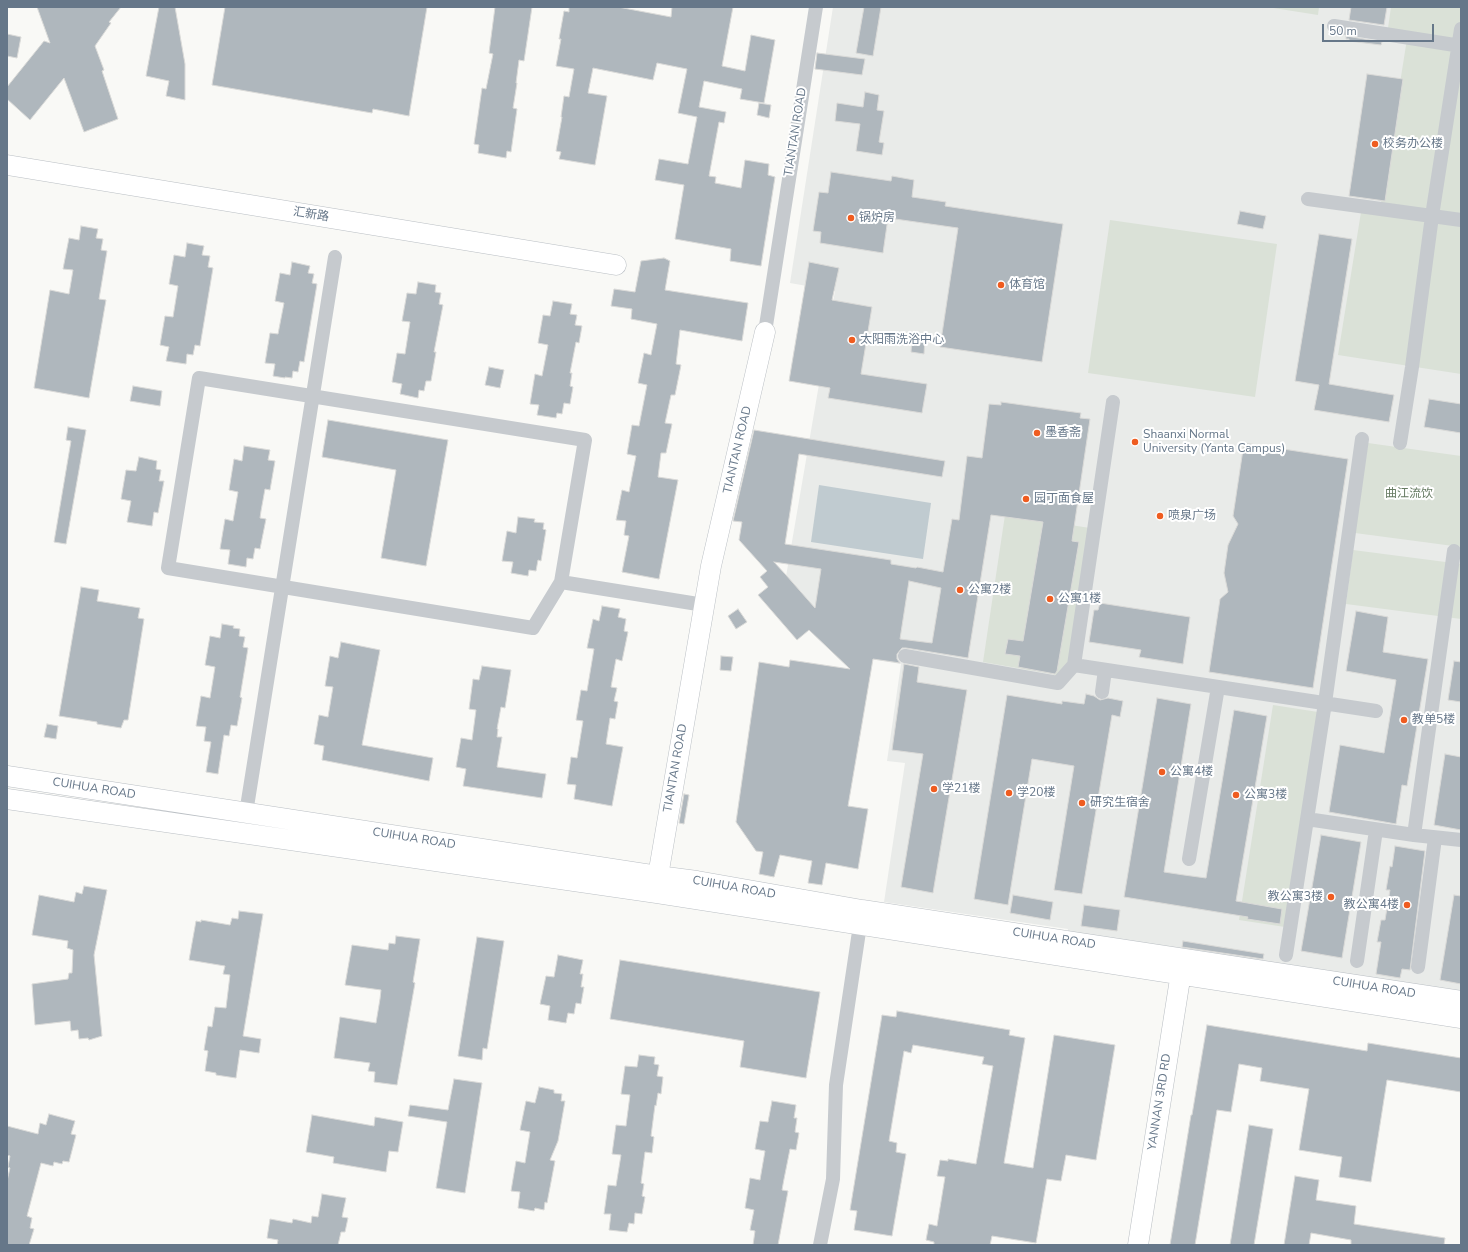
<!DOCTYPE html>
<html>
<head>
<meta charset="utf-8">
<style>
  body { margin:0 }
  #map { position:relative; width:1468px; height:1252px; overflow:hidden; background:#f9f9f6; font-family:"Nunito Sans",sans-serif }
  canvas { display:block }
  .frame { position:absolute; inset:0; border:8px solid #667789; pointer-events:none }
  .scale { position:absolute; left:1322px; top:24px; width:112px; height:18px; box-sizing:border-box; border:2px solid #667789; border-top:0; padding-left:5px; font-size:12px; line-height:14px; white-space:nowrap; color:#667789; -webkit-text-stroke:3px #fff; paint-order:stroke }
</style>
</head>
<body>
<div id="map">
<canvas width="1468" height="1252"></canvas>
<div class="frame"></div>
<div class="scale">50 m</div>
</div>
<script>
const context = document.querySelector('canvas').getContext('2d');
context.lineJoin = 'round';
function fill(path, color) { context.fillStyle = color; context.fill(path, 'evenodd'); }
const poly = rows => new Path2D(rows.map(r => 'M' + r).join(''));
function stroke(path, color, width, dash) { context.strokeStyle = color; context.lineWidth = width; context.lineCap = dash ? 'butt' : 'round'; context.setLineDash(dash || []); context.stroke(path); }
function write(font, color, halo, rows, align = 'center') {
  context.font = font + ' "Nunito Sans","Noto Sans SC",sans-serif'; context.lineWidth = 4; context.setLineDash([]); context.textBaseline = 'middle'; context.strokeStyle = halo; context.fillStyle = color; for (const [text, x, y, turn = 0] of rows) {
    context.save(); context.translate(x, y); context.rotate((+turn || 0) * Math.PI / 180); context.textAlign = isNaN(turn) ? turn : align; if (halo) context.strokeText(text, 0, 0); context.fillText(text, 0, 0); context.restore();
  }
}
const built = poly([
  [833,7,1461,7,1461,996,1066,943,1068,929,884,902,905,763,887,761,901,664,841,654,783,594,835,291,790,283]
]);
const green = poly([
  [1267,7,1319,7,1318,15],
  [1391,7,1461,7,1461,374,1338,355,1362,206,1380,209,1407,39,1387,35],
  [1110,220,1277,244,1255,397,1088,373],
  [1368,443,1461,456,1461,547,1355,533],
  [1005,515,1090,528,1068,662,1057,675,983,662],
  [1353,550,1461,564,1461,619,1346,604],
  [1273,705,1318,712,1285,927,1239,920]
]);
const water = poly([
  [819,485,931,503,923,559,811,542]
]);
const building = poly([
  [37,7,121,7,109,22,111,23,95,46,104,70,102,71,118,119,84,132,64,78,30,120,7,99,7,87,44,41,50,43,37,7],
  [159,7,175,7,185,64,185,100,166,96,169,81,146,76,159,7],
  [225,7,427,7,409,116,373,109,372,113,212,85,225,7],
  [495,7,532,7,524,61,519,60,516,83,517,83,513,108,517,109,511,152,507,151,506,158,478,153,479,145,474,144,482,88,486,89,493,54,489,53,495,7],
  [569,7,618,7,671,17,672,7,733,7,722,66,745,71,751,35,775,40,764,103,740,99,742,89,704,81,699,107,726,112,724,123,719,122,709,176,716,177,715,183,741,188,745,160,769,164,768,175,775,177,761,266,730,261,731,249,675,239,684,185,655,180,659,159,688,164,697,117,678,113,687,69,657,63,653,80,593,68,588,93,607,96,595,165,559,159,561,152,556,151,562,117,561,117,564,96,569,97,574,69,556,66,561,39,559,39,564,11,569,12,569,7],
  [864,7,881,7,873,56,856,53,864,7],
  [1351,7,1387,7,1384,25,1349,20,1351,7],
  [7,34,21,37,17,58,7,56,7,34],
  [1346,36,1382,42,1381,45,1349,41,1349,39,1346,39,1346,36],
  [817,53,865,59,862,75,815,69,817,53],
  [1367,74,1403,79,1385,201,1349,196,1367,74],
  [865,92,879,95,877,110,884,111,879,142,884,143,882,155,856,151,860,124,835,121,837,103,863,107,865,92],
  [759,103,771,105,769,118,757,115,759,103],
  [831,172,891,181,892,176,914,180,912,197,946,202,945,206,1063,224,1042,362,940,347,958,228,888,218,883,253,820,243,821,232,813,231,819,192,828,193,831,172],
  [1240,211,1266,216,1263,229,1237,224,1240,211],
  [81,226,98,229,96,238,103,239,101,250,107,251,99,299,106,300,89,398,34,388,50,290,69,294,73,270,63,269,69,238,79,240,81,226],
  [1319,234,1352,239,1329,384,1394,395,1389,422,1314,410,1319,385,1295,381,1319,234],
  [187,243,204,246,202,255,210,256,208,267,213,268,200,346,195,345,193,355,187,354,186,364,166,361,169,347,160,345,165,316,173,317,178,286,169,284,174,255,185,257,187,243],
  [664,258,670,261,665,290,748,303,742,341,680,330,676,364,681,365,675,395,671,395,665,423,672,424,666,453,661,453,658,477,678,480,659,579,622,572,629,536,624,535,626,521,616,520,622,490,629,492,636,456,627,454,632,425,639,426,647,385,638,383,644,353,651,355,657,324,631,319,632,309,611,306,614,289,635,292,641,261,664,258],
  [292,262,310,266,308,273,314,274,312,283,317,284,304,362,300,361,298,372,293,371,292,378,285,377,285,378,273,376,275,364,265,363,270,333,278,334,284,303,275,301,280,273,290,275,292,262],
  [809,262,839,268,832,300,872,307,861,374,927,384,922,413,828,398,830,388,789,381,809,262],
  [418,282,436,285,435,292,441,293,439,304,443,305,434,352,436,352,431,381,426,381,424,391,419,390,418,398,400,394,402,384,392,382,397,353,405,354,410,322,402,321,407,293,416,294,418,282],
  [553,301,572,304,570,314,577,315,575,325,582,326,579,343,576,342,570,373,572,373,570,386,573,387,570,404,564,403,562,414,557,413,556,418,537,415,539,405,530,404,535,374,542,376,548,345,538,343,543,315,550,316,553,301],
  [912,338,925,339,924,354,911,352,912,338],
  [489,367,504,370,500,388,485,385,489,367],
  [133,386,162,391,160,406,130,401,133,386],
  [1429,399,1461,404,1461,433,1424,427,1429,399],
  [1001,402,1081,413,1080,418,1090,419,1072,541,1079,542,1057,671,1055,674,1018,667,1020,656,1005,654,1008,639,1023,641,1043,522,991,515,968,658,906,648,902,648,897,654,897,659,900,663,873,659,848,806,868,809,858,869,826,863,822,885,808,883,812,861,780,855,774,877,759,874,763,852,756,851,736,822,759,662,789,667,790,660,850,669,809,630,797,640,758,595,768,587,760,577,767,571,739,540,742,522,733,521,754,430,945,461,942,477,799,454,785,544,891,560,891,564,916,568,917,567,943,572,952,519,959,520,967,456,982,458,989,404,1001,405,1001,402],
  [774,562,821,569,815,608,786,575,774,562],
  [909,581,941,588,932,643,900,639,909,581],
  [328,420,448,440,426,566,381,558,396,470,322,457,328,420],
  [68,427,86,430,66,544,54,542,71,441,66,440,68,427],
  [1244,443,1348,459,1313,688,1209,672,1220,599,1228,592,1224,573,1228,545,1238,524,1233,516,1244,443],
  [244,446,270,450,268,460,275,461,270,490,265,489,261,511,260,518,266,519,260,549,255,548,253,559,247,558,246,567,228,564,230,550,220,549,225,519,233,521,238,492,229,490,234,459,242,461,244,446],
  [139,457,157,461,156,469,161,470,159,481,164,481,158,513,154,512,152,526,127,522,131,501,121,499,126,470,136,471,139,457],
  [518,517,535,519,534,522,544,523,543,529,546,530,541,561,538,560,536,571,529,570,528,576,511,573,513,562,502,561,507,531,516,533,518,517],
  [81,587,99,590,97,601,140,608,138,618,144,619,128,720,124,720,121,728,97,724,97,722,59,716,81,587],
  [1100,603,1190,617,1183,664,1139,657,1141,650,1089,642,1094,610,1098,610,1100,603],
  [602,606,620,609,618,617,626,619,624,631,628,632,622,661,616,659,611,687,617,688,614,701,618,702,615,719,610,718,606,744,623,747,612,806,574,799,576,785,567,784,571,757,577,758,583,721,576,720,581,690,587,691,594,649,587,648,593,619,599,621,602,606],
  [738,609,747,622,736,629,728,616,738,609],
  [1356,611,1388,617,1383,652,1428,659,1407,786,1402,785,1396,824,1329,812,1340,745,1384,753,1396,680,1346,671,1356,611],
  [222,624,234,626,233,628,240,629,239,636,245,637,243,647,248,648,240,697,242,698,237,726,231,725,229,736,224,735,218,774,206,772,211,742,204,741,206,727,196,726,201,696,210,698,215,667,205,665,210,636,220,638,222,624],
  [341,642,380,650,362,745,433,758,429,781,322,760,324,746,314,744,319,715,328,717,333,687,325,686,330,656,338,658,341,642],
  [721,656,733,657,731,671,720,670,721,656],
  [1454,661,1461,662,1461,702,1448,700,1454,661],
  [904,664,919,667,917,682,967,690,933,893,901,887,923,754,892,750,904,664],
  [482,666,511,670,505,708,501,707,497,729,498,729,497,737,502,737,497,767,546,774,542,798,463,786,466,769,456,767,461,738,472,740,476,710,469,709,473,679,479,680,482,666],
  [1086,694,1094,696,1100,700,1108,698,1123,701,1120,717,1112,715,1082,894,1054,890,1074,766,1032,759,1008,905,974,899,1007,695,1062,704,1062,701,1084,704,1086,694],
  [1157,698,1191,704,1164,872,1184,875,1206,878,1234,710,1267,716,1236,901,1282,909,1280,924,1247,919,1248,917,1124,897,1157,698],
  [47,724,58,726,56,739,44,737,47,724],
  [1445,754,1461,757,1461,830,1434,825,1445,754],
  [684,794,689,795,684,824,679,823,684,794],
  [1321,835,1361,842,1342,958,1301,951,1321,835],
  [1395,846,1425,851,1410,970,1402,969,1400,978,1376,974,1381,942,1377,942,1381,920,1385,920,1390,890,1386,890,1390,866,1392,867,1395,846],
  [84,886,107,890,94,955,102,1036,89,1040,88,1038,79,1039,78,1030,71,1031,70,1021,35,1025,32,984,68,979,69,973,72,973,73,950,67,948,68,941,32,935,39,895,74,902,76,892,82,894,84,886],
  [1013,895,1053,902,1050,920,1010,913,1013,895],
  [1454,895,1461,896,1461,984,1440,980,1454,895],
  [1084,905,1120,910,1117,931,1081,926,1084,905],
  [239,911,263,914,243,1036,261,1039,259,1053,240,1050,236,1078,216,1075,216,1073,205,1071,208,1051,204,1050,208,1026,212,1027,215,1007,226,1008,230,975,223,974,225,966,189,960,196,921,201,922,201,920,230,925,232,918,238,919,239,911],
  [396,936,420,939,413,982,415,983,397,1085,374,1082,375,1072,368,1071,370,1063,334,1058,340,1017,376,1023,380,999,381,990,345,985,352,945,388,950,389,943,395,944,396,936],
  [477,937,504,941,487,1049,483,1048,482,1060,458,1056,477,937],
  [1183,941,1264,954,1263,959,1182,947,1183,941],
  [558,955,583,960,580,974,583,974,581,987,584,987,581,1004,576,1003,574,1014,568,1013,566,1023,548,1020,550,1006,540,1004,546,976,554,977,558,955],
  [620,960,820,992,806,1078,740,1067,744,1041,610,1019,620,960],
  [897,1011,1010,1030,1009,1035,1025,1038,1004,1163,1033,1168,1054,1035,1115,1045,1096,1160,1066,1155,1061,1181,1047,1179,1036,1243,992,1236,990,1245,934,1245,934,1242,926,1240,929,1224,937,1226,945,1177,937,1176,940,1160,948,1161,948,1159,976,1164,993,1066,982,1064,984,1057,913,1045,911,1053,904,1051,889,1141,897,1143,896,1152,906,1154,892,1236,854,1230,857,1211,850,1210,882,1015,896,1017,897,1011],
  [1207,1025,1367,1051,1368,1043,1461,1058,1461,1092,1387,1080,1371,1182,1339,1177,1342,1157,1299,1150,1309,1089,1260,1081,1262,1068,1239,1064,1231,1112,1217,1110,1195,1245,1170,1245,1191,1115,1192,1115,1207,1025],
  [639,1055,655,1057,654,1064,659,1065,657,1076,663,1077,661,1094,658,1093,656,1106,655,1105,651,1136,654,1137,652,1153,645,1152,641,1183,644,1184,642,1196,645,1197,642,1214,635,1213,634,1224,629,1223,627,1232,609,1230,611,1214,604,1214,608,1185,616,1186,621,1155,612,1154,616,1125,626,1126,630,1095,621,1094,625,1066,637,1067,639,1055],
  [454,1079,482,1083,465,1193,436,1188,447,1122,408,1116,410,1105,448,1110,454,1079],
  [539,1087,554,1090,554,1093,562,1094,561,1101,565,1101,558,1141,550,1160,555,1161,547,1203,545,1202,544,1210,535,1208,534,1211,518,1208,520,1192,511,1191,516,1161,525,1163,530,1132,520,1130,526,1101,535,1103,539,1087],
  [772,1101,796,1105,794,1118,797,1118,795,1132,799,1133,796,1150,790,1149,784,1179,782,1190,788,1191,778,1245,753,1245,755,1231,750,1230,754,1210,745,1208,750,1178,760,1180,765,1151,755,1149,760,1121,768,1122,772,1101],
  [49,1114,75,1121,71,1134,76,1135,69,1162,63,1161,62,1164,54,1162,53,1166,41,1163,27,1216,32,1218,30,1228,34,1229,29,1245,7,1245,7,1181,10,1168,8,1167,10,1156,7,1155,7,1126,38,1134,40,1123,46,1125,49,1114],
  [312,1115,374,1126,375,1117,403,1122,398,1152,389,1151,386,1172,333,1163,334,1157,306,1152,312,1115],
  [1249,1125,1273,1129,1254,1245,1230,1245,1249,1125],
  [1295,1176,1319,1180,1316,1200,1356,1206,1354,1224,1445,1238,1444,1245,1351,1245,1351,1240,1311,1233,1309,1245,1284,1245,1295,1176],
  [322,1194,346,1198,342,1217,348,1218,345,1232,341,1232,338,1245,277,1245,278,1240,267,1238,270,1219,292,1223,293,1219,311,1223,312,1216,318,1217,322,1194]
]);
const street = poly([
  [1334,26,1461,46],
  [1308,199,1461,220],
  [765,332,816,7],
  [199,378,585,440,561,582,533,628,168,568,199,378],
  [1400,443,1412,367,1432,216,1461,29],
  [561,582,704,605],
  [905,656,1058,683,1074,665,1113,402],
  [1074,665,1376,711],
  [1102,692,1105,670],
  [246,813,335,257],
  [1307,819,1414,835,1461,840],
  [1414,835,1454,551],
  [1189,859,1218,687],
  [1286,955,1325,703,1362,439],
  [1357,961,1376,830],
  [1418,967,1435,838],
  [820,1245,833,1179,836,1085,860,925]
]);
const secondary = poly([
  [7,165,616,265],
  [7,776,658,876,697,881,862,910,1461,1001],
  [7,799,657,893,1461,1018],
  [657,890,658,876,711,566,765,332],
  [1138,1245,1183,960]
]);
const markers = [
  [1375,144,4,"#ef5c20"],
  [851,218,4,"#ef5c20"],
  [1001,285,4,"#ef5c20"],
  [852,340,4,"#ef5c20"],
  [1037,433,4,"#ef5c20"],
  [1135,442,4,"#ef5c20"],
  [1026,499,4,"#ef5c20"],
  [1160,516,4,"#ef5c20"],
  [960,590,4,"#ef5c20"],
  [1050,599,4,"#ef5c20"],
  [1404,720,4,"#ef5c20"],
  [1162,772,4,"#ef5c20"],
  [934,789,4,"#ef5c20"],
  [1009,793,4,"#ef5c20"],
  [1236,795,4,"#ef5c20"],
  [1082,803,4,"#ef5c20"],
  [1331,897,4,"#ef5c20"],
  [1407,905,4,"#ef5c20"]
];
const streetNames = [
  ["TIANTAN ROAD",796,132,-81],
  ["汇新路",311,215,9],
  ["TIANTAN ROAD",738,450,-77],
  ["TIANTAN ROAD",676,768,-80],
  ["CUIHUA ROAD",94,789,9],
  ["CUIHUA ROAD",414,839,9],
  ["CUIHUA ROAD",734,888,10],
  ["CUIHUA ROAD",1054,939,9],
  ["CUIHUA ROAD",1374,988,9],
  ["YANNAN 3RD RD",1160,1102,-81]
];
const poiNames = [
  ["校务办公楼",1383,144],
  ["锅炉房",859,218],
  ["体育馆",1009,285],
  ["太阳雨洗浴中心",860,340],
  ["墨香斋",1045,433],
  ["Shaanxi Normal",1143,435],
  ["University (Yanta Campus)",1143,449],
  ["园丁面食屋",1034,499],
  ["喷泉广场",1168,516],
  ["公寓2楼",968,590],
  ["公寓1楼",1058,599],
  ["教单5楼",1412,720],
  ["公寓4楼",1170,772],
  ["学21楼",942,789],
  ["学20楼",1017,793],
  ["公寓3楼",1244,795],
  ["研究生宿舍",1090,803],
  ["教公寓3楼",1323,897,"right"],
  ["教公寓4楼",1399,905,"right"]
];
const parkNames = [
  ["曲江流饮",1409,494]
];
fill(built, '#e9ebe9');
fill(green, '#dae1d7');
fill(water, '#c0cbd0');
fill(building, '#afb7bd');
stroke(building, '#dadad8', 1);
stroke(secondary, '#babfc4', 21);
stroke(street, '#c6cace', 14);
stroke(secondary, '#fff', 20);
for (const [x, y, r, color] of markers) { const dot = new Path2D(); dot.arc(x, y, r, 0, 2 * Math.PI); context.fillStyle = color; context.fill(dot); stroke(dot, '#fff', 1.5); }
write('12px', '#667789', '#fff', streetNames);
write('12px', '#667789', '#fff', poiNames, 'left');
write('12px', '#657a61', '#fff', parkNames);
</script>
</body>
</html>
